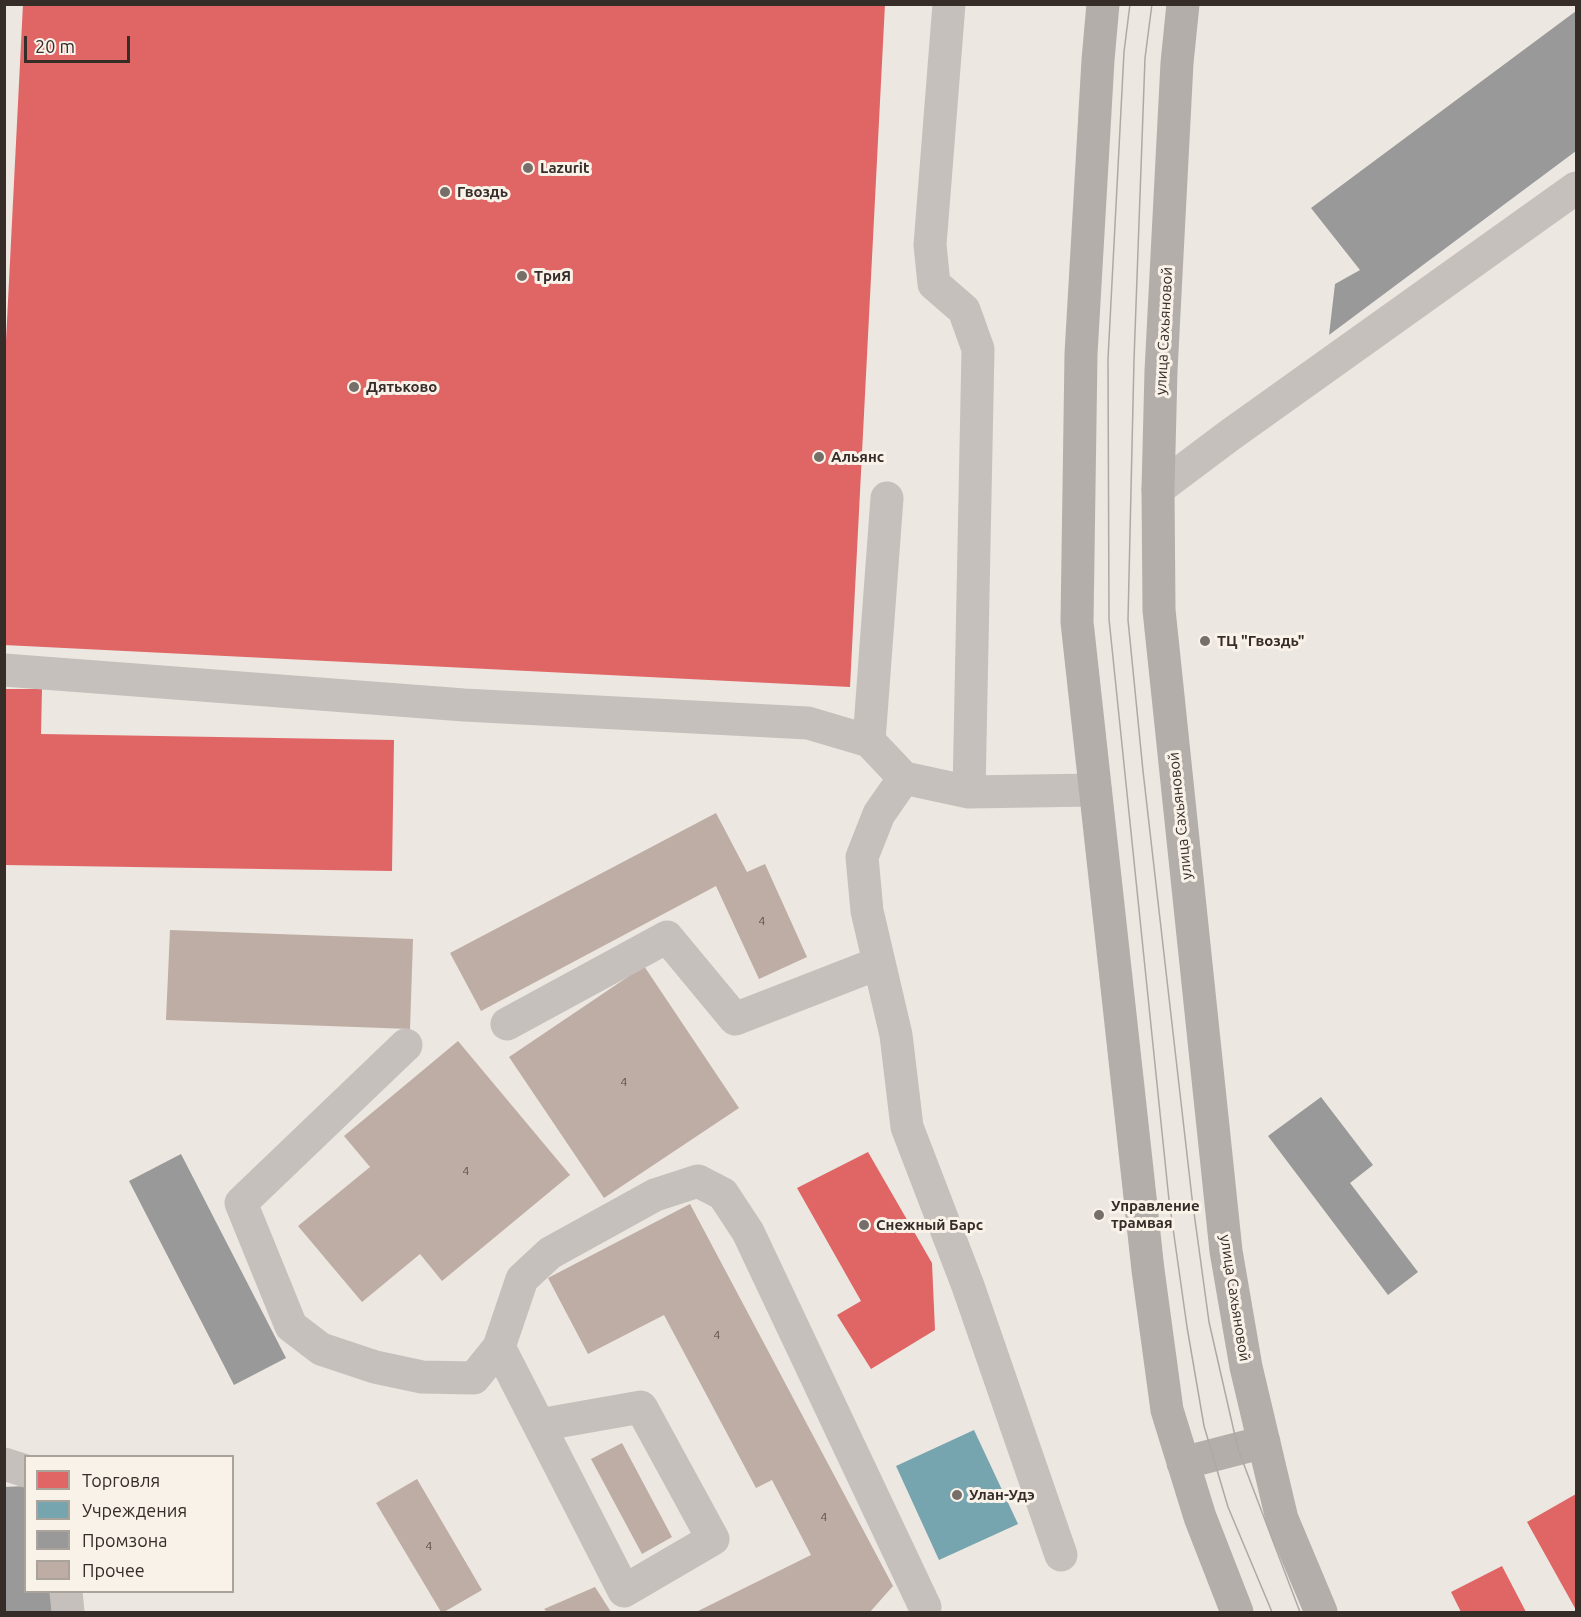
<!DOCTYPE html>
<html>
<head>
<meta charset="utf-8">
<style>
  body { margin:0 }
  #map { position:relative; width:1581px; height:1617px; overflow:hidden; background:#ece7e1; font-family:Ubuntu,sans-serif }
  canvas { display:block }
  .frame { position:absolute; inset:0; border:6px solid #362d29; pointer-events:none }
  .legend { position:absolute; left:24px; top:1455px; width:210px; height:138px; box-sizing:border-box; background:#f8f2e9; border:2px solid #aaa39c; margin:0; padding:8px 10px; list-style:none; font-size:18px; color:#362d29 }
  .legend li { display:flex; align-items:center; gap:12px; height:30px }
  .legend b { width:30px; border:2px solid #aaa39c }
  .scale { position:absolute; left:24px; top:36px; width:106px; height:27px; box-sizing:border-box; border:3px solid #362d29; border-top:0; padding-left:8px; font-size:18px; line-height:21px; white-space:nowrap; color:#362d29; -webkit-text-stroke:4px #f8f2e9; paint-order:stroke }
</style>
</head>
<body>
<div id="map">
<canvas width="1581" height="1617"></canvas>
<div class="frame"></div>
<ul class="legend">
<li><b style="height:16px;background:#e06666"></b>Торговля</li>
<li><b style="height:16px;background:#76a5af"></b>Учреждения</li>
<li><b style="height:16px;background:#999"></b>Промзона</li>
<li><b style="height:16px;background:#beada4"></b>Прочее</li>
</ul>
<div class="scale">20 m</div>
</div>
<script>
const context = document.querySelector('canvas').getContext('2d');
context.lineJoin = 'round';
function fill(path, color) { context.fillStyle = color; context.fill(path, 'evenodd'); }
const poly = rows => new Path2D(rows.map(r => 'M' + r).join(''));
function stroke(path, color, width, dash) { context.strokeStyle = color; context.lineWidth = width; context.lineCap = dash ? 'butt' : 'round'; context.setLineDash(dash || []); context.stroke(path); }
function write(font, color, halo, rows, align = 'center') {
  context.font = font + ' Ubuntu,sans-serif'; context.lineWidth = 6; context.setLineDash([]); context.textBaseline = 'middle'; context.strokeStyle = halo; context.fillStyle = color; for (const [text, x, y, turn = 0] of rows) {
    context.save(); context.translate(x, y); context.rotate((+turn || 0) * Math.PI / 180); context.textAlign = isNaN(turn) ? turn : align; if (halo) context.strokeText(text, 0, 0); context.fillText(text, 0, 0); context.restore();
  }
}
const shops = poly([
  [23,4,885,4,850,687,4,645,4,380],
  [4,689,42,689,41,734,394,740,392,871,4,865],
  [868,1152,932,1263,935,1330,871,1369,837,1315,861,1301,797,1188],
  [1576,1494,1576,1610,1527,1522],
  [1502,1566,1526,1612,1461,1612,1451,1592]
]);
const public = poly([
  [974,1430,1018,1524,939,1560,896,1466]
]);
const industry = poly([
  [1576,11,1576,151,1329,335,1335,284,1360,270,1311,208],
  [1321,1097,1373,1165,1350,1183,1418,1272,1388,1295,1268,1136],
  [181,1154,286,1358,234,1385,129,1181],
  [26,1486,26,1592,51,1592,52,1612,4,1612,4,1487]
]);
const building = poly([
  [716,813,747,872,765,864,807,957,759,979,716,886,481,1011,450,953],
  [170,930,413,939,410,1029,166,1020],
  [644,966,739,1108,604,1198,509,1057],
  [458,1041,570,1175,442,1281,420,1254,362,1302,298,1226,370,1167,344,1136],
  [690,1204,893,1586,870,1612,696,1612,811,1555,772,1480,756,1488,664,1315,588,1354,548,1278],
  [622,1443,672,1537,642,1554,591,1459],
  [417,1479,482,1590,444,1612,441,1612,376,1503],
  [595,1587,611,1612,547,1612,544,1609]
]);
const minor = poly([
  [949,4,930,245,934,284,964,310,978,349,969,792],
  [1158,489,1230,435,1576,188],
  [887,498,869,741,904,778],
  [4,670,464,705,808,723,869,741],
  [507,1024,667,937,735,1019,879,963],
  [406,1045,241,1203,291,1326,321,1349,375,1367,422,1377,474,1378,499,1347,522,1279,550,1253,655,1195,698,1181,723,1194,748,1232,925,1607],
  [499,1347,539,1425,624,1591,713,1539,641,1407,539,1425],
  [4,1464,26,1471],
  [1061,1555,968,1286,907,1127,896,1035,867,911,862,857,879,814,904,778,969,792,1095,790],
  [66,1592,68,1612]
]);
const major = poly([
  [1103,4,1098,60,1081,354,1077,622,1148,1270,1167,1410,1200,1517,1237,1612],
  [1183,4,1177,63,1161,371,1158,489,1159,610,1226,1251,1246,1367,1282,1519,1321,1612],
  [1183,1463,1264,1442]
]);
const tram = poly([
  [1130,4,1124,52,1108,359,1109,619,1169,1200,1187,1327,1204,1426,1228,1507,1272,1612],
  [1152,4,1145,58,1134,360,1128,620,1143,771,1192,1198,1209,1322,1238,1449,1300,1612]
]);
const markers = [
  [528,168,6,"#766e69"],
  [445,192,6,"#766e69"],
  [522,276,6,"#766e69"],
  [354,387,6,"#766e69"],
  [819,457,6,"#766e69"],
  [1205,641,6,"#766e69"],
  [1099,1215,6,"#766e69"],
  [864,1225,6,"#766e69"],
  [957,1495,6,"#766e69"]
];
const numberNames = [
  ["4",762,921],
  ["4",624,1082],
  ["4",466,1171],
  ["4",717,1335],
  ["4",824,1517],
  ["4",429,1546]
];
const poiNames = [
  ["Lazurit",540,168],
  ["Гвоздь",457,192],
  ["ТриЯ",534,276],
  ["Дятьково",366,387],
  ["Альянс",831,457],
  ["ТЦ \"Гвоздь\"",1217,641],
  ["Управление",1111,1206],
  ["трамвая",1111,1223],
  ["Снежный Барс",876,1225],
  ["Улан-Удэ",969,1495]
];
const streetNames = [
  ["улица Сахьяновой",1164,331,-87],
  ["улица Сахьяновой",1180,816,-96],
  ["улица Сахьяновой",1235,1298,81]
];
fill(shops, '#e06666');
fill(public, '#76a5af');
fill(industry, '#999');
fill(building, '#beada4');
stroke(minor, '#c5c0bb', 33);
stroke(major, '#b4aeaa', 33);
stroke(tram, '#ada9a5', 1.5);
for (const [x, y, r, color] of markers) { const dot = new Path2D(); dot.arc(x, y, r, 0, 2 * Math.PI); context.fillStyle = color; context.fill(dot); stroke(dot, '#f8f2e9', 2); }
write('12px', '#584d48', null, numberNames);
write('bold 15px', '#362d29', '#f8f2e9', poiNames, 'left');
write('15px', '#362d29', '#f8f2e9', streetNames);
</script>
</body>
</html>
